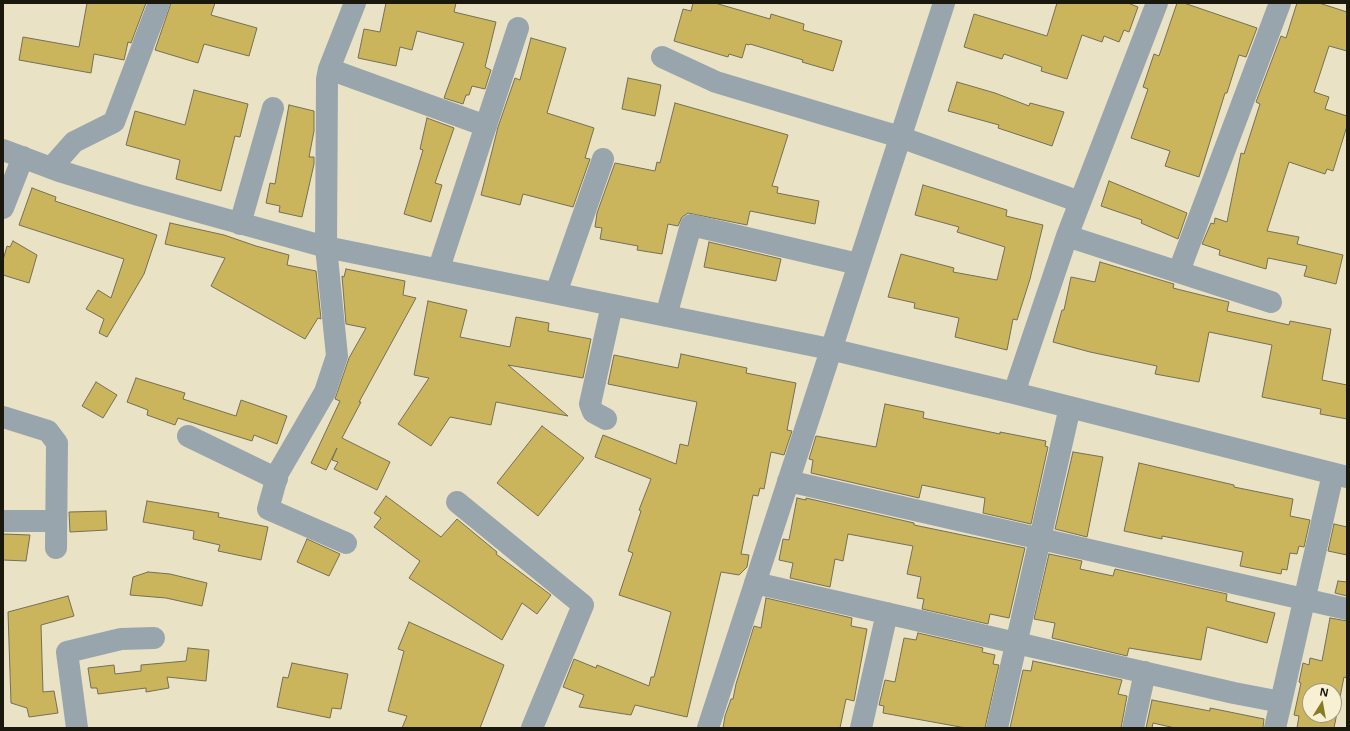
<!DOCTYPE html>
<html>
<head>
<meta charset="utf-8">
<style>
  body { margin:0 }
  #map { position:relative; width:1350px; height:731px; overflow:hidden; background:#eae2c5; font-family:"Noto Sans",sans-serif }
  canvas { display:block }
  .frame { position:absolute; inset:0; border:4px solid #1a170d; pointer-events:none }
  .north { position:absolute; left:1302px; top:683px; width:40px; height:40px; box-sizing:border-box; background:#f7f0d2; border:1px solid #9f9983; border-radius:50%; rotate:11deg; font-size:11px; font-weight:700; line-height:16px; text-align:center; color:#1a170d }
  .north::after { content:''; display:block; margin:auto; width:14px; height:18px; background:#857c23; clip-path:polygon(50% 0,100% 100%,50% 72%,0 100%) }
</style>
</head>
<body>
<div id="map">
<canvas width="1350" height="731"></canvas>
<div class="frame"></div>
<div class="north">N</div>
</div>
<script>
const context = document.querySelector('canvas').getContext('2d');
context.lineJoin = 'round';
function fill(path, color) { context.fillStyle = color; context.fill(path, 'evenodd'); }
const poly = rows => new Path2D(rows.map(r => 'M' + r).join(''));
function stroke(path, color, width, dash) { context.strokeStyle = color; context.lineWidth = width; context.lineCap = dash ? 'butt' : 'round'; context.setLineDash(dash || []); context.stroke(path); }
const building = poly([
  [87,3,146,3,131,43,128,42,124,60,94,54,91,73,19,60,23,37,79,47,87,3],
  [171,3,215,3,211,15,257,28,249,56,204,44,198,63,155,50,171,3],
  [386,3,456,3,454,12,496,22,485,67,491,70,485,89,472,86,469,95,466,95,463,104,444,98,464,43,417,31,412,50,400,47,396,66,358,58,364,29,380,32,386,3],
  [693,3,715,3,770,19,771,14,804,24,803,30,842,41,833,71,802,62,803,60,750,44,749,45,746,44,742,58,729,54,728,57,674,41,683,9,691,11,693,3],
  [1057,3,1128,3,1138,7,1129,32,1124,30,1119,42,1104,36,1102,42,1082,35,1067,79,1041,71,1042,67,1004,54,1002,59,964,47,974,14,1047,36,1057,3],
  [1177,3,1184,3,1257,28,1246,57,1239,55,1227,93,1225,93,1199,177,1165,166,1170,151,1131,138,1148,89,1143,87,1154,54,1159,56,1177,3],
  [1297,3,1319,3,1347,12,1347,51,1329,46,1314,92,1329,97,1325,109,1347,116,1347,126,1333,171,1327,169,1325,174,1289,162,1267,231,1299,237,1297,244,1343,255,1336,284,1304,276,1307,266,1268,258,1266,269,1219,255,1220,250,1202,244,1211,223,1214,224,1215,218,1227,222,1241,153,1244,154,1260,104,1256,102,1281,36,1286,38,1297,3],
  [531,38,566,48,547,113,594,128,585,158,590,159,573,207,523,194,520,205,481,195,498,127,515,78,520,80,531,38],
  [628,78,661,85,655,116,622,109,628,78],
  [957,82,995,93,1029,106,1030,103,1064,112,1052,146,998,128,999,125,948,111,957,82],
  [194,90,248,104,240,137,235,136,221,191,176,179,180,160,126,145,135,111,185,125,194,90],
  [675,103,788,135,772,186,778,187,777,193,819,201,815,224,750,211,747,225,688,213,682,217,678,226,668,224,662,254,637,250,638,246,600,239,602,228,595,227,597,213,615,163,655,171,657,162,660,163,675,103],
  [289,105,314,111,314,131,309,157,314,157,314,164,302,217,279,212,280,206,266,203,270,183,275,184,289,105],
  [427,118,454,128,435,183,442,185,431,222,404,214,423,150,420,149,427,118],
  [1109,181,1187,213,1178,239,1141,223,1142,220,1101,206,1109,181],
  [923,185,1007,210,1006,216,1043,225,1030,279,1017,320,1013,319,1007,350,955,337,959,318,914,308,915,303,888,297,901,254,954,268,953,272,997,280,1005,247,957,232,959,227,915,215,923,185],
  [32,188,56,197,55,201,157,235,144,274,107,337,99,333,104,319,86,309,98,290,111,298,124,259,19,225,32,188],
  [170,223,224,235,256,246,289,255,287,265,316,271,321,319,318,318,305,339,211,286,225,258,165,244,170,223],
  [13,241,37,255,29,283,3,275,3,260,7,246,10,247,13,241],
  [709,242,781,259,776,281,704,267,709,242],
  [1100,262,1174,284,1173,288,1229,302,1227,311,1289,325,1290,321,1331,329,1322,380,1347,385,1347,419,1320,414,1321,409,1262,397,1272,345,1209,332,1199,382,1155,374,1157,366,1090,352,1053,342,1062,310,1064,310,1071,277,1095,282,1100,262],
  [346,269,405,281,403,295,416,298,359,402,361,402,342,438,390,462,377,490,334,469,338,462,332,460,337,448,326,470,311,463,340,401,335,399,349,358,366,328,346,324,342,276,344,277,346,269],
  [428,301,467,310,460,337,510,347,516,317,549,323,548,331,591,339,583,378,508,365,568,416,496,402,491,425,450,417,431,446,398,424,429,378,414,375,428,301],
  [681,354,747,368,746,373,796,383,787,430,792,431,784,455,771,452,764,489,760,488,758,496,753,495,741,554,749,555,747,567,739,575,721,572,687,717,635,705,631,715,579,707,584,695,563,687,574,659,596,668,597,665,649,686,651,677,654,677,671,612,619,595,633,553,628,551,641,511,639,510,651,479,595,457,603,435,676,464,680,444,688,446,697,402,608,384,614,355,678,368,681,354],
  [136,378,185,393,183,399,236,416,241,400,287,416,277,444,254,435,252,441,178,418,175,425,147,415,148,410,127,402,136,378],
  [96,382,117,395,103,418,82,406,96,382],
  [885,404,924,412,923,418,1000,434,1000,432,1046,441,1045,446,1048,447,1031,524,983,513,985,498,922,485,919,498,811,473,813,460,809,459,816,436,876,447,885,404],
  [542,426,584,458,538,516,497,483,542,426],
  [1073,452,1103,457,1087,537,1055,529,1073,452],
  [1139,463,1234,485,1234,487,1293,499,1290,516,1310,520,1304,547,1299,546,1297,554,1290,553,1287,570,1282,569,1281,574,1240,566,1243,552,1162,536,1162,539,1124,531,1139,463],
  [386,496,441,537,457,519,497,552,496,554,551,595,537,614,522,603,502,640,409,578,420,561,374,527,381,518,374,513,386,496],
  [797,498,806,500,806,498,914,523,914,525,1025,548,1009,618,990,614,988,624,922,609,924,599,917,598,921,577,907,574,913,546,848,534,843,561,835,559,830,587,790,578,793,563,779,560,783,539,789,540,797,498],
  [147,501,219,513,218,517,268,527,261,560,218,551,220,545,193,539,194,531,143,522,147,501],
  [106,511,107,530,70,532,69,512,106,511],
  [1334,524,1347,527,1347,555,1328,551,1334,524],
  [3,534,30,535,26,561,3,560,3,534],
  [307,539,340,554,329,576,297,562,307,539],
  [1049,554,1082,561,1080,569,1113,576,1115,569,1227,594,1226,601,1275,613,1267,643,1207,627,1201,660,1129,648,1127,656,1052,638,1055,623,1034,619,1049,554],
  [148,572,170,574,207,583,202,606,166,598,130,595,133,577,148,572],
  [1338,581,1347,582,1347,596,1335,593,1338,581],
  [68,596,74,616,41,625,43,692,54,691,58,713,29,717,27,708,11,703,8,612,68,596],
  [766,598,852,618,851,626,867,629,854,701,846,699,840,728,723,728,725,716,731,699,733,699,736,684,754,626,761,628,766,598],
  [1330,618,1347,621,1347,678,1344,677,1334,728,1297,728,1299,716,1294,715,1301,683,1299,682,1303,663,1309,665,1310,658,1322,661,1330,618],
  [1310,691,1334,691,1334,715,1310,715,1310,691],
  [409,622,504,665,480,728,402,728,407,716,388,711,404,651,398,649,409,622],
  [918,633,983,648,982,652,995,655,993,664,999,665,985,728,966,728,883,713,884,706,879,705,885,680,895,682,904,638,916,640,918,633],
  [188,648,209,650,206,681,167,677,169,688,146,692,146,688,98,694,97,688,91,688,88,668,114,665,115,674,141,671,141,665,186,661,188,648],
  [1033,661,1122,680,1118,694,1127,696,1121,728,1010,728,1023,670,1031,671,1033,661],
  [292,663,348,674,341,709,332,708,330,718,277,707,283,677,288,678,292,663],
  [1152,700,1210,711,1210,708,1264,719,1263,728,1175,728,1153,723,1152,728,1146,728,1152,700]
]);
const minor = poly([
  [662,57,716,82,900,137,1080,202],
  [329,69,486,126],
  [3,150,59,171,138,195,326,247,830,349,1014,393,1347,477],
  [51,168,74,142,114,122,159,3],
  [3,208,23,157],
  [240,224,273,108],
  [1067,236,1271,302],
  [439,268,518,28],
  [1179,271,1280,3],
  [556,293,603,159],
  [666,316,691,225,858,264],
  [1014,393,1067,236,1157,3],
  [3,417,48,431,57,443,56,548],
  [606,419,593,412,590,404,612,305],
  [188,436,277,479],
  [788,481,1347,609],
  [457,502,583,605,532,728],
  [3,521,56,521],
  [346,543,268,509,278,473,325,392,337,356,326,247,327,79,329,69,355,3],
  [755,583,1234,693,1281,702],
  [77,728,67,652,121,639,154,638],
  [708,728,944,3],
  [861,728,887,613],
  [997,728,1070,407],
  [1133,728,1145,672],
  [1275,728,1333,474]
]);
fill(building, '#cab45c');
stroke(building, '#756f55', 1);
stroke(minor, '#99a5ad', 22);
</script>
</body>
</html>
